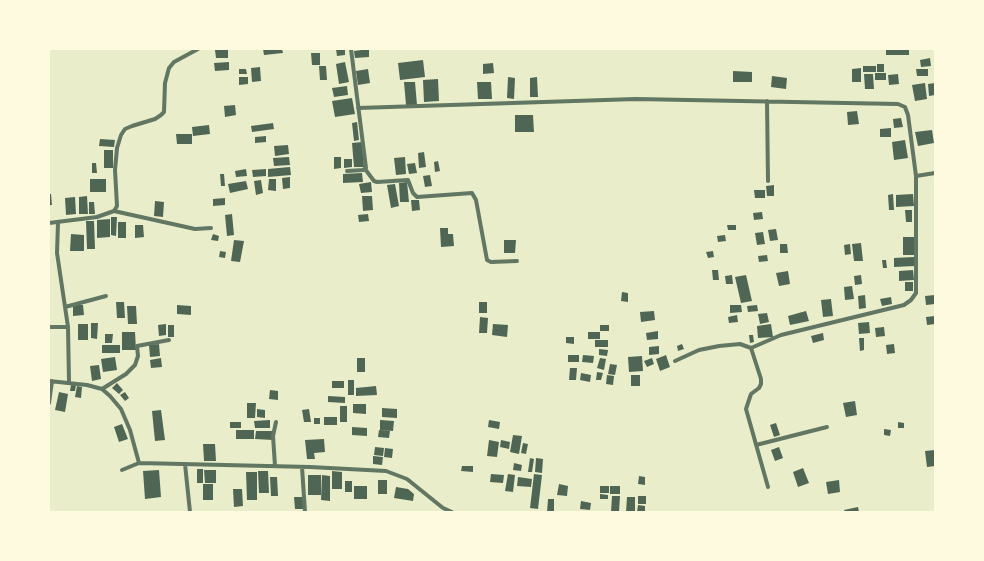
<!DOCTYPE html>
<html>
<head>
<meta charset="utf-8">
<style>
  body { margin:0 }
  #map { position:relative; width:984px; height:561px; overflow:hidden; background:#e9edc9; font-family:"Source Serif 4",serif }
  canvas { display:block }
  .frame { position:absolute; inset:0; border:50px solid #fefae0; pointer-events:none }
</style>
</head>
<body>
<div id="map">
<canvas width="984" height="561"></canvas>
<div class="frame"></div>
</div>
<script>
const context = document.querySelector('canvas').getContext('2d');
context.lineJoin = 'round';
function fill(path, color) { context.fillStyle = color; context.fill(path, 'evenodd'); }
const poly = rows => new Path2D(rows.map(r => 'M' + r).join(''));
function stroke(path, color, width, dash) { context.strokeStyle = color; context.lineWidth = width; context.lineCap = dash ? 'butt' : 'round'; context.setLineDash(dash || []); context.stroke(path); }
const building = poly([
  [263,49,282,49,283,53,264,55],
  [336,49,345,49,345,55,337,56],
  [369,49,369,57,355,58,354,51],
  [886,49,909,49,909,55,886,55],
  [215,50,228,50,228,58,216,58],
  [311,53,320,53,320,65,312,65],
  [930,58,931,66,921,67,920,60],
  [423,60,425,77,400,80,398,63],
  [229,62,229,70,215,71,214,63],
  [345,62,349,82,339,84,336,64],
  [493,63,494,73,483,74,483,64],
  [877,64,884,64,884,72,877,72],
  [319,66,326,66,327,80,320,80],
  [863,66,876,66,876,72,863,72],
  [260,67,261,81,252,82,251,68],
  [861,68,861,82,852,82,852,69],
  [239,69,246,69,247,74,239,74],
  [368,69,370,83,358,85,356,71],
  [916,69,928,69,928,76,917,76],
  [733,71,752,72,752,82,733,82],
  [875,73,886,73,886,80,875,80],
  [864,74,873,74,874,89,865,89],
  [898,74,899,84,889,85,888,75],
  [772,76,787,78,786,89,771,87],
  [239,77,248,77,248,84,239,85],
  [508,77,515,78,514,99,507,98],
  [537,77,538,97,530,97,530,78],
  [438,79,439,101,424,102,423,80],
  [404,82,415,82,417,105,406,105],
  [477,82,491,82,492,99,478,99],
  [925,83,927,99,915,101,912,85],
  [935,83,935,95,929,96,928,84],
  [347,86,348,95,334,97,332,88],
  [352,98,355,114,335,117,332,101],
  [235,105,236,115,225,117,224,106],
  [857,111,859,124,848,125,847,112],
  [515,115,533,115,534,132,515,132],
  [901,118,903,127,894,128,893,119],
  [357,122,359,140,354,141,352,123],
  [273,123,274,129,252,132,251,126],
  [209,125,210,134,193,136,192,127],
  [891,128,891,137,880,137,880,129],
  [932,130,934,143,918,146,915,132],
  [176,134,192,134,192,144,177,144],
  [266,136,266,142,255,143,255,137],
  [100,139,115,140,114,147,99,146],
  [905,140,908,158,894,160,892,142],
  [362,142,364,167,354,167,352,143],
  [288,145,289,154,275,156,274,146],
  [104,150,113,150,113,168,104,168],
  [424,152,426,167,419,168,418,153],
  [289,157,290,165,274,166,273,158],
  [334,157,341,157,341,168,334,169],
  [405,157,406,174,396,175,394,158],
  [344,159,352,159,352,167,344,168],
  [438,161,440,171,435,172,434,162],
  [92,163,96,163,97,173,92,173],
  [415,163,417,173,409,174,407,164],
  [290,167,291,175,268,177,268,169],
  [246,169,247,176,236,177,235,171],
  [266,169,266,176,253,177,252,170],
  [362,173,363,182,343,183,343,174],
  [220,174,224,174,225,186,221,186],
  [430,175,432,186,425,187,423,176],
  [290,177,290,188,283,189,282,178],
  [90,179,106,179,106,192,90,192],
  [269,179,276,179,276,191,268,190],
  [261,180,263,193,256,195,254,181],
  [246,181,248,189,230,193,228,184],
  [371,182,372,192,361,193,359,184],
  [407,182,409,202,400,202,399,183],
  [395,184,399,206,391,208,387,185],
  [774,185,774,196,767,196,766,186],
  [754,190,765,190,765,198,755,198],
  [49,194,51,194,52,205,49,205],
  [893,194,894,210,889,210,888,195],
  [913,194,914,206,896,207,896,195],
  [87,196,88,214,79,214,79,197],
  [362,196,372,196,373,210,363,211],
  [75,197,76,214,66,215,65,198],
  [225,198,225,205,213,206,213,199],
  [411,200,419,200,420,210,412,211],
  [155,201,164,202,163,217,154,216],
  [89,202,94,202,95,214,89,214],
  [905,210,912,210,912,222,906,222],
  [762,212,763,219,754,220,753,213],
  [232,214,234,235,227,236,225,215],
  [368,214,369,221,359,222,358,215],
  [111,217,117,217,116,236,111,235],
  [110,219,110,237,97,238,97,220],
  [86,221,94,221,95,249,87,249],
  [118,222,126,222,126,238,118,238],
  [135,225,143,225,144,237,135,238],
  [727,225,736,225,736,230,728,230],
  [440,228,448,228,448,234,453,234,454,246,441,247],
  [776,229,778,240,770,241,768,230],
  [763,232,765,244,757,245,755,233],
  [71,234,84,235,84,251,70,251],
  [213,234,219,236,218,241,211,240],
  [725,235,726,241,718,242,717,236],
  [903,237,915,237,915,255,903,255],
  [234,240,244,241,240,262,231,261],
  [504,240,516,240,515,253,504,253],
  [861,243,863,261,854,261,852,244],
  [780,244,787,244,788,253,780,253],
  [850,244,851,254,845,255,844,245],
  [220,251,226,252,225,258,219,257],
  [713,251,714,257,708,258,706,252],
  [767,255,768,261,759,262,758,256],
  [914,257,915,266,894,267,894,258],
  [882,260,886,260,887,268,883,268],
  [712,270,718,270,719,280,713,280],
  [913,270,914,280,899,281,899,271],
  [788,271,790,284,779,286,776,273],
  [732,275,733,284,726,284,725,276],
  [746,275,752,301,741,303,735,277],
  [861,275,862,284,855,285,854,276],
  [905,282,913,282,913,291,905,291],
  [852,286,854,299,845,300,844,287],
  [622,292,628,293,628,302,621,301],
  [865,295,866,308,859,309,858,296],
  [935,295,935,304,926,305,925,296],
  [891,297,892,304,882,306,880,299],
  [831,299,833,316,823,317,821,300],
  [116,302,124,302,125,318,117,318],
  [479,302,487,302,487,313,479,313],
  [73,305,83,305,84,315,73,316],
  [177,305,191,306,191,315,177,314],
  [730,305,741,305,742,312,730,313],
  [757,305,758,311,748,312,747,306],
  [127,306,136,306,137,324,128,324],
  [654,311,655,320,641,322,640,312],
  [806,311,809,321,790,325,788,316],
  [767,313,769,322,760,324,758,314],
  [737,315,738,322,729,323,728,317],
  [935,316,935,324,927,325,926,317],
  [480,317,488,318,487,333,479,333],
  [869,322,870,333,859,334,858,323],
  [91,323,98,323,97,339,91,338],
  [78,324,88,324,88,340,78,340],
  [166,324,166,335,159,336,158,325],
  [493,324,508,325,507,337,492,335],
  [771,324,773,337,758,338,757,326],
  [168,325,174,325,174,337,168,337],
  [600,325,609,325,609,331,600,331],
  [884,327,885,336,876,337,875,328],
  [658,331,658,339,647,340,646,333],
  [122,332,135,332,136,350,122,350],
  [588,332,600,332,600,339,588,339],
  [823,333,824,340,813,343,811,336],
  [105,334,113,334,112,343,105,343],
  [749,335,753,335,754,342,750,343],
  [566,337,574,337,574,344,566,343],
  [859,338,864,338,864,350,860,351],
  [595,340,608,340,608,347,595,347],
  [159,344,160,356,150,357,149,345],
  [682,344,684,349,678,351,677,346],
  [894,344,895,353,887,354,886,345],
  [102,345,120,345,120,353,102,353],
  [659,346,659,354,649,355,649,347],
  [599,349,608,350,607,356,599,355],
  [568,355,579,355,579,362,568,362],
  [583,355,594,356,593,363,582,362],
  [666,355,670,367,660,371,656,359],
  [642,356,643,371,629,372,628,357],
  [115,357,117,370,103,372,101,359],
  [161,358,162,367,151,368,150,360],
  [357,358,365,358,365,372,357,372],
  [600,358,606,359,604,370,597,368],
  [652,358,654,364,647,367,644,361],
  [610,364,617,365,615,375,608,374],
  [99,365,101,379,92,381,90,366],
  [570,368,577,368,576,380,569,380],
  [597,372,603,373,601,380,596,380],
  [581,373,591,375,590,382,580,380],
  [607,375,614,376,613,385,606,384],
  [631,375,640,375,640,386,631,386],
  [348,380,354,380,354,395,348,395],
  [332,381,344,381,344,388,332,388],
  [117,383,123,390,119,394,112,388],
  [71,385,76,385,75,391,70,391],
  [77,386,82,387,81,398,75,397],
  [376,386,377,395,356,396,356,388],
  [270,390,278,391,278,400,269,399],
  [59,392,68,394,65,412,55,410],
  [125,392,129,398,125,401,120,395],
  [328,396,345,397,345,403,328,402],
  [855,401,857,415,846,417,843,403],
  [247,403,256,403,255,418,247,418],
  [353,404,366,404,366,414,353,413],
  [340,406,347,406,347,422,340,422],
  [382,408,397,409,397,418,382,417],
  [257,409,265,410,265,418,257,417],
  [309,409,311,422,304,422,302,410],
  [161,410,165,440,155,441,152,411],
  [324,417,337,417,337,425,324,425],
  [314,418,320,418,320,424,314,424],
  [270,420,270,428,255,428,254,421],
  [380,420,394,421,393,431,380,430],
  [489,420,500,422,499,429,488,427],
  [230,422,241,422,241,428,230,428],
  [898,422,904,423,904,428,898,428],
  [776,423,780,435,774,437,770,425],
  [122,424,128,439,119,442,114,427],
  [352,427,367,428,367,436,352,435],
  [884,429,891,430,890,436,884,435],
  [236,430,254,430,254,439,236,439],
  [379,430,390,431,389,438,378,437],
  [256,431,273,431,273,440,255,439],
  [513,435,522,436,519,454,510,452],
  [324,439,325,452,314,453,315,459,307,459,305,440],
  [489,440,499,442,497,457,487,456],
  [501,440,510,442,509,449,500,447],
  [523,443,528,444,526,454,521,453],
  [203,444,215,444,216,461,204,461],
  [375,447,384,448,383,456,374,455],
  [779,447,783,458,775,461,771,450],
  [385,448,393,449,392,458,384,457],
  [935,450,935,466,927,467,925,451],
  [373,456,383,457,382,465,373,464],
  [530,458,534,459,532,472,528,472],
  [536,458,543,459,542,473,535,472],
  [514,463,522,465,521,471,513,470],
  [462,466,473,466,473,472,461,471],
  [803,468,809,483,798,487,793,472],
  [197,469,203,469,203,483,197,483],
  [159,470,161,497,145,499,143,471],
  [204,470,216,470,216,483,205,483],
  [258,471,268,471,269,493,259,493],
  [332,471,342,472,342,489,332,489],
  [246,472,257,472,257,500,247,500],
  [491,474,504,475,503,483,490,482],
  [508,474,515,475,513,492,505,491],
  [534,474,542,475,538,509,530,508],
  [308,475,321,475,321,495,308,495],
  [322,475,330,476,330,501,321,500],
  [639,476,645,477,645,485,638,484],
  [270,477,277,477,278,496,271,496],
  [518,477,532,479,531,487,517,486],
  [378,480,387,480,387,494,378,494],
  [839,480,840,492,828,494,826,482],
  [345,481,352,481,352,492,345,492],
  [203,484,213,484,213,500,203,500],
  [559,484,568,486,567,496,557,495],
  [354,486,367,486,367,499,354,499],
  [600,486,609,486,609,493,600,493],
  [610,486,620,486,620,494,610,494],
  [396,487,408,489,414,494,413,501,394,498],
  [233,489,242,489,243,506,234,507],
  [600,494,608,495,608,499,600,499],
  [612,496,620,496,619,512,611,512],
  [638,496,646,496,646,504,638,504],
  [294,497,303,497,303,509,295,509],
  [627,497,635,497,635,512,626,512],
  [548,499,554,499,554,512,547,512],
  [581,501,591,503,590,510,580,509],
  [638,505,645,506,645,512,637,512],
  [858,507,859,512,845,512,844,510]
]);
const minor = poly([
  [767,101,768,181],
  [358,108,636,99,898,104,905,107,908,115,916,176,916,293,911,300,904,305,781,335,751,348],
  [365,169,374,181,377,182,408,180,413,193,417,197,472,193,476,200,487,260,491,262,517,261],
  [347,171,363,170,366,168,351,49],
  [916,176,935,173],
  [114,211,195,229,211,228],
  [49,223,97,217,114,211,117,206,115,170,117,148,121,135,125,129,132,126,155,119,161,115,164,112,165,83,169,68,174,62,198,49],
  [58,223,57,253,68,327,69,382],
  [65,307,106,296],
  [49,327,68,327],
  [675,361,699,350,719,346,740,344,751,348,761,379,761,384,759,388,751,394,746,409,768,487],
  [49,381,87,385,102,389,110,396,121,409,130,430,139,463],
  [102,389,126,374,135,365,138,356,137,346,169,340],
  [49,403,52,381],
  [756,445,827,427],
  [185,464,190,512],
  [275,466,273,436,276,422],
  [302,467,305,512],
  [122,470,139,463,310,467,386,471,407,479,443,508,452,512]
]);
fill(building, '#4f6655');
stroke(minor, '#617663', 4);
</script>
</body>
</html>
